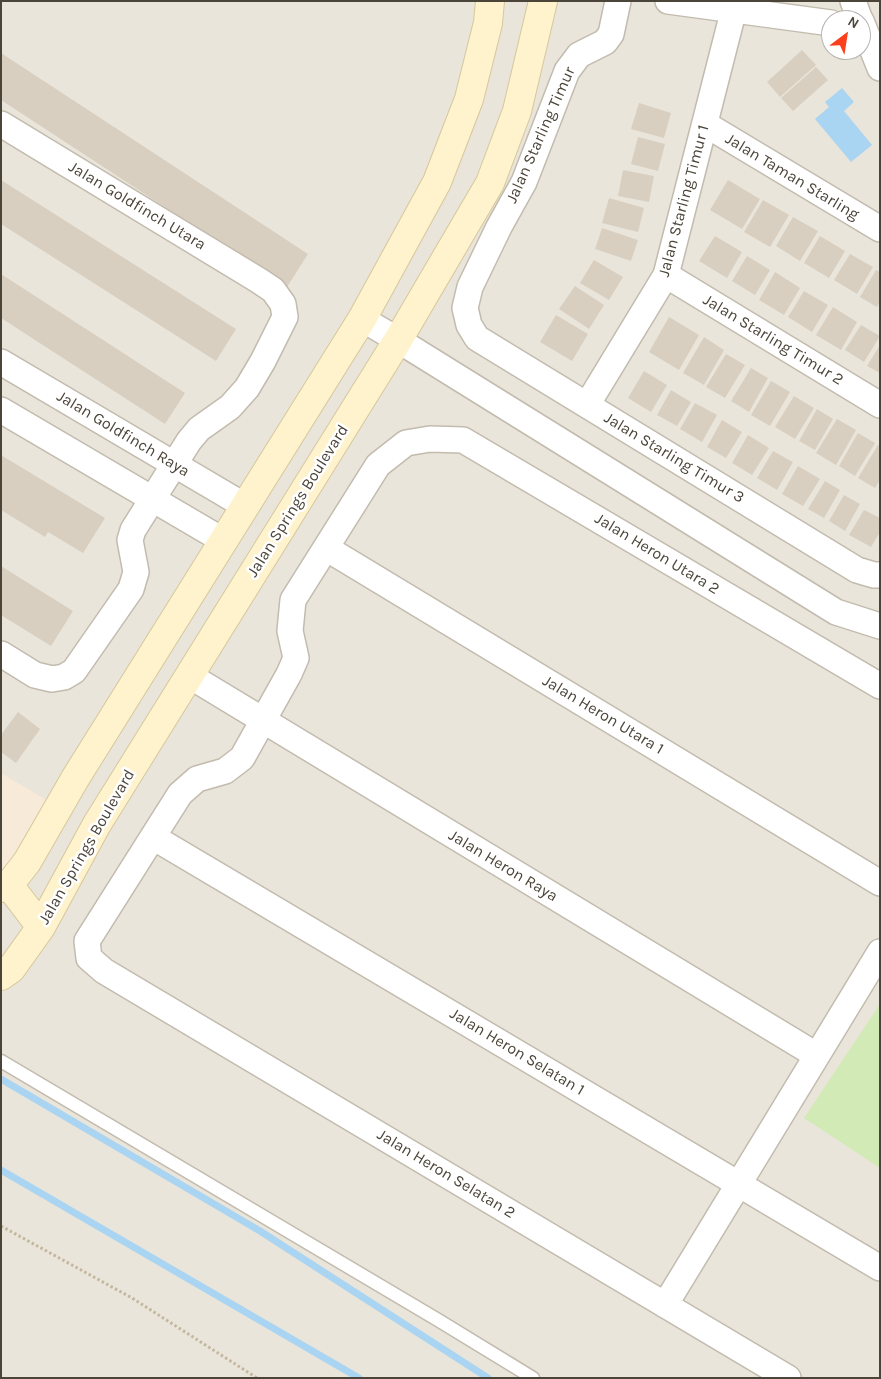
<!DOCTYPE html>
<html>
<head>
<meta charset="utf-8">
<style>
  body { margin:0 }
  #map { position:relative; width:881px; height:1379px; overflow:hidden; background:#f6f3ec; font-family:Karla,sans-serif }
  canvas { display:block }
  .frame { position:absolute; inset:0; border:2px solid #4b4439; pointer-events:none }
  .north { position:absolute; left:821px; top:10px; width:50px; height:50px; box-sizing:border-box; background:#fff; border:1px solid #b7b4b0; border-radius:50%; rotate:31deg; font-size:14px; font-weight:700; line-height:20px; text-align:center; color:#4b4439 }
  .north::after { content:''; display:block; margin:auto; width:18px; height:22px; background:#fc3f1d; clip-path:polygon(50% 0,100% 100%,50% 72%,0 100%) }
</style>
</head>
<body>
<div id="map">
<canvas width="881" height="1379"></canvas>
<div class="frame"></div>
<div class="north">N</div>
</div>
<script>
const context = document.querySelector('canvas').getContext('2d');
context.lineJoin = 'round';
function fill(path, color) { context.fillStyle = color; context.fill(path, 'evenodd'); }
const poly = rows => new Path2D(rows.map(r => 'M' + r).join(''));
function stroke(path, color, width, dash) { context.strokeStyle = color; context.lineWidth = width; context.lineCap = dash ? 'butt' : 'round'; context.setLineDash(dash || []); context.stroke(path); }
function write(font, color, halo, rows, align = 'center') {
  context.font = font + ' Karla,sans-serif'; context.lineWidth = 5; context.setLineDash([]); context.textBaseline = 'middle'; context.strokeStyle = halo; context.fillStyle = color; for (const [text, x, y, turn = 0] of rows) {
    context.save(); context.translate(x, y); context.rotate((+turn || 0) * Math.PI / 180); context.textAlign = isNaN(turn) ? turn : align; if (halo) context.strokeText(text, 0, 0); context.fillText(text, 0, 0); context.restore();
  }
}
const residential = poly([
  [1,1,880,1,880,1378,1,1378],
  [831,20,861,20,861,50,831,50]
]);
const commercial = poly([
  [1,773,60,808,1,876]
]);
const green = poly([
  [880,1004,880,1168,804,1118]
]);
const water = poly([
  [842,88,854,102,844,111,872,145,851,162,815,119,829,107,825,102]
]);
const stream = poly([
  [1,1079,260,1231,488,1378],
  [1,1170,359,1378]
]);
const building = poly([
  [802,50,816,65,780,97,767,82],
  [1,53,308,254,287,287,1,100],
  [816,67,828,80,793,111,781,98],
  [639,103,671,113,664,138,631,129],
  [638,137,665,144,658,171,631,164],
  [623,170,654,176,649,202,618,196],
  [1,180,236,329,216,361,1,224],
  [728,180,760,199,742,229,710,210],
  [609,198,644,208,638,232,602,223],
  [763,200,789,215,770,247,744,232],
  [793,217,818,231,800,261,776,246],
  [602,228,638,240,631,261,595,249],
  [715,236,742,252,727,278,699,261],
  [820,236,845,251,829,278,804,263],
  [850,254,873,267,857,294,834,280],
  [747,256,770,270,755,295,732,281],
  [594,260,623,277,609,300,580,283],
  [876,270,880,272,880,302,877,307,860,297],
  [775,272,800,288,784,315,759,300],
  [1,274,185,393,165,424,1,318],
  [575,286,604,305,589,329,559,309],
  [804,291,828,305,812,332,788,317],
  [833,307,857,322,841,350,816,335],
  [556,315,588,334,572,361,540,342],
  [669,317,699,335,679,370,649,352],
  [861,325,880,336,864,362,845,350],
  [704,337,724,350,704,385,683,373],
  [880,345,880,373,867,366],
  [726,354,745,365,725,398,706,387],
  [751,368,768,378,749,412,731,401],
  [644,371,667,385,651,412,628,398],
  [771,381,790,392,770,426,751,415],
  [671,390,691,402,677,426,657,415],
  [794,396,814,408,795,439,775,427],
  [695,403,717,415,702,442,680,429],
  [817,409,833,419,815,450,799,441],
  [837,419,856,430,836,465,816,453],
  [722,420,742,432,726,458,707,447],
  [858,433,875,443,855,476,839,466],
  [748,435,769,448,752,475,732,463],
  [878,445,880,446,880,480,875,488,858,478],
  [773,451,793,462,777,490,757,478],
  [1,455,105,518,83,553,48,532,45,537,1,510],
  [798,466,820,479,803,506,782,494],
  [825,481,840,490,824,518,808,509],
  [844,495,860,504,845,531,829,521],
  [864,510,880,518,880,532,871,547,849,535],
  [1,566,73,611,51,646,1,615],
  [18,712,40,729,16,763,1,752,1,735]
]);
const path = poly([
  [1,1226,132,1298,257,1378]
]);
const lane = poly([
  [1,1061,438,1320,533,1378]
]);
const street = poly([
  [618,1,611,34,605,42,579,55,567,71,524,182,499,227,470,287,465,308,469,325,477,338,857,570,874,575,880,575],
  [668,1,831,23],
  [853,1,860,20],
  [861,21,880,68],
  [1,124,258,280,273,290,283,304,285,317,263,361,247,388,230,407,199,429,189,441,133,530,130,540,136,572,131,589,74,671,64,677,52,679,35,675,1,654],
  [705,124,880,229],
  [666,275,880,405],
  [362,319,398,340,836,612,880,626],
  [1,362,245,506],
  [587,405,666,275,736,1],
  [1,410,224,541],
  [326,548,880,883],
  [190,676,816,1055],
  [153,837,880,1268],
  [665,1305,880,952],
  [788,1378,104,971,89,958,87,941,180,794,197,779,225,771,242,758,289,674,296,658,290,631,293,600,378,465,406,443,430,439,463,440,880,686]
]);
const secondary = poly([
  [9,885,41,927],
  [1,888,9,885,27,862,76,777,362,319,437,182,469,99,488,23,490,1],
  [1,976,11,969,41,927,97,824,398,340,490,183,517,111,543,1]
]);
const streetNames = [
  ["Jalan Starling Timur",541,135,-66],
  ["Jalan Taman Starling",792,177,31],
  ["Jalan Starling Timur 1",684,201,-75],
  ["Jalan Goldfinch Utara",137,206,31],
  ["Jalan Starling Timur 2",773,340,31],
  ["Jalan Goldfinch Raya",123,434,31],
  ["Jalan Starling Timur 3",674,458,31],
  ["Jalan Springs Boulevard",298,501,-58],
  ["Jalan Heron Utara 2",657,554,31],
  ["Jalan Heron Utara 1",603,715,31],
  ["Jalan Springs Boulevard",87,847,-60],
  ["Jalan Heron Raya",503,866,31],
  ["Jalan Heron Selatan 1",517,1052,31],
  ["Jalan Heron Selatan 2",446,1174,31]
];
fill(residential, '#eae5da');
fill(commercial, '#f7ead8');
fill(green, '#d2eab5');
fill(water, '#a9d4f2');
stroke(stream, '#a9d4f2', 7);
fill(building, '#d8cfc1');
stroke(lane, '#c2bbae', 15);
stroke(street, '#c2bbae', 28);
stroke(secondary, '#d6c79b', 30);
stroke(path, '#c4b79f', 3, [2.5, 2.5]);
stroke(lane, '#fff', 12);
stroke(street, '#fff', 25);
stroke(secondary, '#fff3cd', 28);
write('16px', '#4b4439', '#fff', streetNames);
</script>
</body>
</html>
